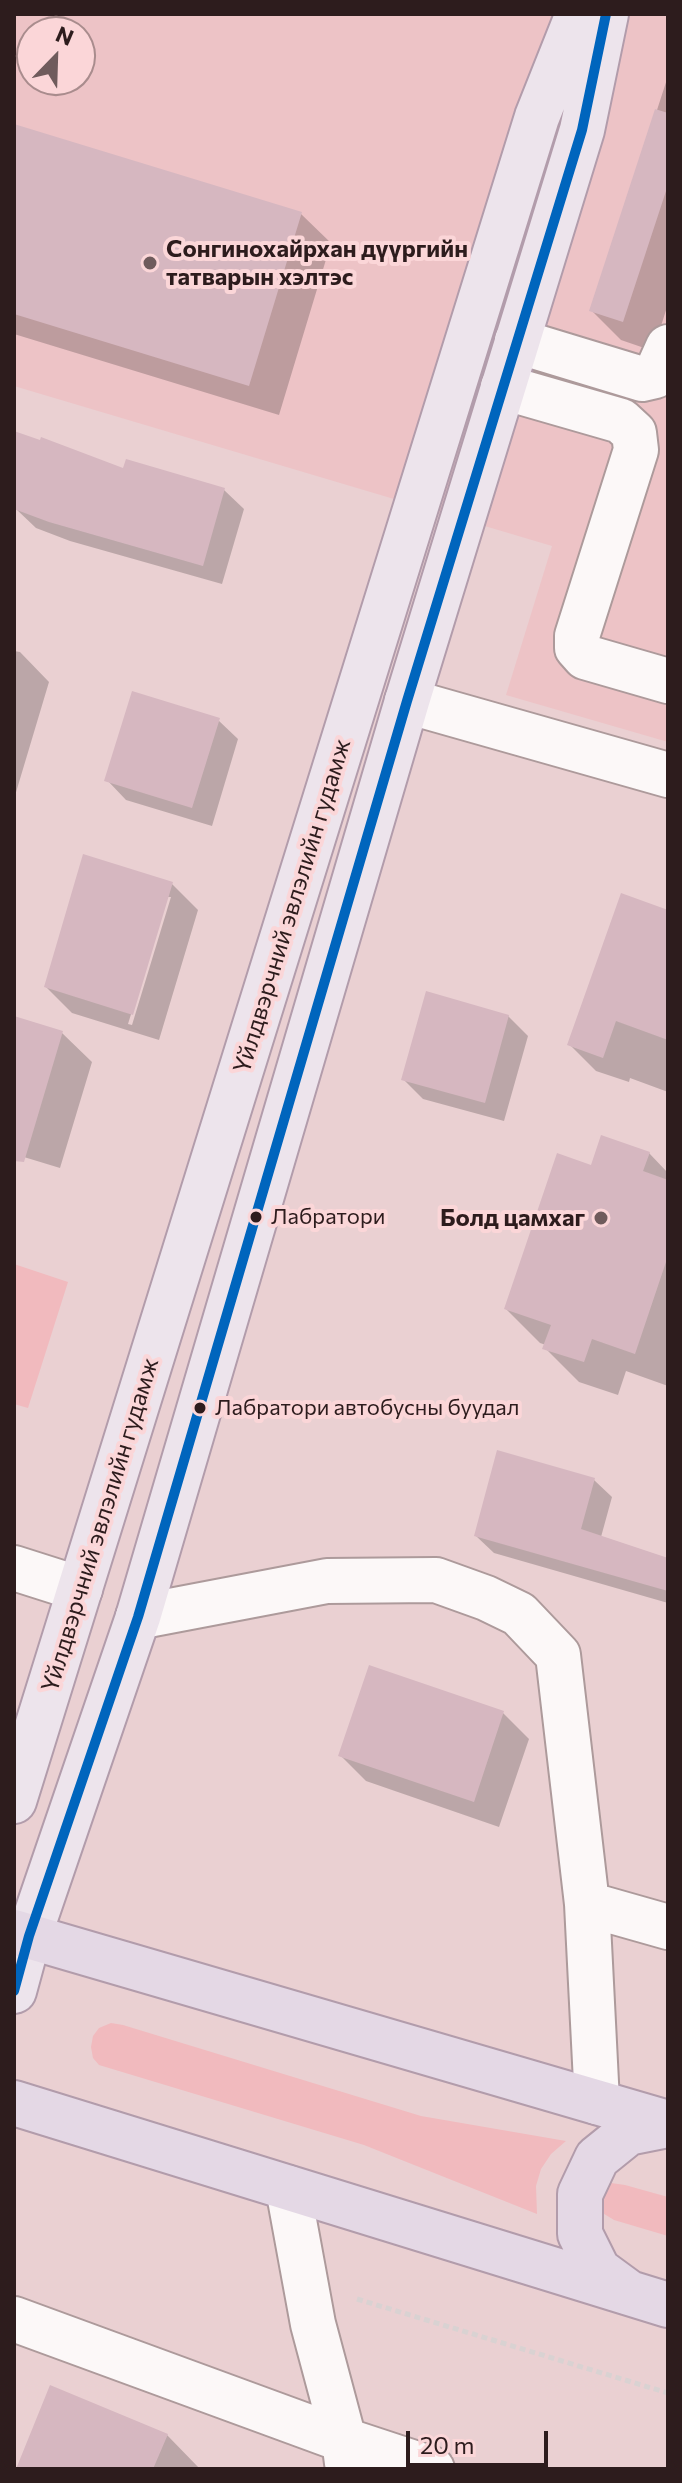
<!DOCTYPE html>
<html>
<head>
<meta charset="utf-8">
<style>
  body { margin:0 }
  #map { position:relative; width:682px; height:2483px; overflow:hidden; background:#ead0d2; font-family:Commissioner,sans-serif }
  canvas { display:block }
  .frame { position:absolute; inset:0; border:16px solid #2d1c1d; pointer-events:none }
  .north { position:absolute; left:16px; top:16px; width:80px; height:80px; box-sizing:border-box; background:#fbd6d8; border:2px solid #a98c8d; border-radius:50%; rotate:23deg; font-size:22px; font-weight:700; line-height:32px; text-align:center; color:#2d1c1d }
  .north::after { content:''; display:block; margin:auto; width:28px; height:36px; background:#6f5b5c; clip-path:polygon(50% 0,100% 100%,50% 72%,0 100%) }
  .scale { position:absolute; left:406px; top:2431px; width:142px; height:36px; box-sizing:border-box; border:4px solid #2d1c1d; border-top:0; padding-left:10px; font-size:24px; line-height:28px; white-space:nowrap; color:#2d1c1d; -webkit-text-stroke:6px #fbd6d8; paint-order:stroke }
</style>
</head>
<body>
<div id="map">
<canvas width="682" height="2483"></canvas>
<div class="frame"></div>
<div class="north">N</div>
<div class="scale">20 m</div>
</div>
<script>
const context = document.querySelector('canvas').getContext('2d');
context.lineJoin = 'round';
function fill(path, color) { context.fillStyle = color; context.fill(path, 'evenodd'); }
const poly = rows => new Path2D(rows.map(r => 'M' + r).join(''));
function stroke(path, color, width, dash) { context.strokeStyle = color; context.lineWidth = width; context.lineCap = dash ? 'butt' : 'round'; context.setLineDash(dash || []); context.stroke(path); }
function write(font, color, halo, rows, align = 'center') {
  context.font = font + ' Commissioner,sans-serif'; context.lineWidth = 8; context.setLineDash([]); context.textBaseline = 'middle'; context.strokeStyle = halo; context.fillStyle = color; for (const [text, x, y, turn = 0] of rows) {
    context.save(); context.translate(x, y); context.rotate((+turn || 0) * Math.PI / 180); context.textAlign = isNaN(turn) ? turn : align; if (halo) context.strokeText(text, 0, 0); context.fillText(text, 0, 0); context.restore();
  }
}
const built = poly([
  [14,14,668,14,668,742,506,695,552,546,14,386],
  [32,32,80,32,80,80,32,80]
]);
const green = poly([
  [14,1264,68,1282,28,1408,14,1404],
  [111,2023,123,2025,421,2116,566,2141,551,2154,541,2169,536,2186,537,2214,364,2145,99,2065,93,2058,91,2047,93,2036,99,2028],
  [611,2183,625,2185,668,2197,668,2236,614,2220,601,2212,600,2187]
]);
const shadow = poly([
  [668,76,668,304,653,351,621,340,592,311],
  [14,126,301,214,331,243,279,415,14,334],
  [14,432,125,471,224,490,244,509,222,584,70,541,36,528,16,509],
  [14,651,20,652,49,682,14,799],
  [218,720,238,739,212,826,126,800,107,780],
  [172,884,198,910,159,1040,72,1013,46,987],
  [167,897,171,897,132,1025,128,1024],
  [668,912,668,1092,630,1078,629,1082,596,1071,570,1045],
  [508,1016,528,1036,504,1121,423,1099,403,1079],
  [14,1018,62,1033,92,1062,60,1168,14,1154],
  [649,1153,668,1173,668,1386,626,1371,618,1395,579,1382,545,1348,546,1345,540,1343,506,1309,592,1167],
  [594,1480,612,1497,601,1537,668,1561,668,1603,494,1553,476,1536],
  [503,1713,529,1739,499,1827,366,1781,340,1755],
  [167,2435,200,2469,18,2469]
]);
const building = poly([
  [655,109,668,113,668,185,623,322,589,311],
  [14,124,302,212,249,386,14,314],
  [14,431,40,440,41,437,123,468,126,459,225,488,203,566,49,522,14,509],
  [132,691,220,718,192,808,104,781],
  [83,854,173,882,133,1015,44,987],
  [621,893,668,910,668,1040,616,1021,603,1058,567,1045],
  [426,991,509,1015,485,1103,401,1080],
  [14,1016,63,1031,24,1162,14,1161],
  [601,1135,650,1152,643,1171,668,1180,668,1256,635,1354,592,1339,584,1362,542,1349,551,1325,504,1309,557,1153,591,1165],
  [497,1450,595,1478,581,1529,668,1558,668,1591,474,1536],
  [369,1665,504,1711,474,1802,338,1756],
  [50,2385,168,2434,153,2469,16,2469]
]);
const path = poly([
  [357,2299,668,2393]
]);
const minor = poly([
  [517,341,642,379,655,376,668,347],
  [503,387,621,421,634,433,636,450,577,636,577,648,585,657,668,681],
  [407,701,668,775],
  [14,1568,80,1589],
  [138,1617,327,1581,436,1580,486,1598,519,1614,558,1655,587,1904,668,1927],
  [587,1904,597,2102],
  [288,2188,313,2324,344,2440,347,2463],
  [14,2319,344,2440,432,2469]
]);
const major = poly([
  [14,1801,537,117,578,14],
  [14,1991,29,1936,138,1617,407,701,582,130,606,14]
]);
const highway = poly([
  [14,1932,668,2123],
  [14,2103,668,2305],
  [628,2292,598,2270,580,2234,580,2194,597,2158,628,2133,668,2125]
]);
const bus1 = poly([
  [14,1991,29,1936,138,1617,407,701,582,130,606,14]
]);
const markers = [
  [150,263,8,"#6f5b5c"],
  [256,1217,7,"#2d1c1d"],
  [601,1218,8,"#6f5b5c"],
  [200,1408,7,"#2d1c1d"]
];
const busNames = [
  ["Лабратори",271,1217],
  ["Лабратори автобусны буудал",215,1408]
];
const poiNames = [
  ["Сонгинохайрхан дүүргийн",166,249],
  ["татварын хэлтэс",166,277],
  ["Болд цамхаг",585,1218,"right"]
];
const streetNames = [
  ["Үйлдвэрчний эвлэлийн гудамж",292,906,-73],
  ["Үйлдвэрчний эвлэлийн гудамж",100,1525,-73]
];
fill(built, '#edc3c6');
fill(green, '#f1babe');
fill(shadow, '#0003');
fill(building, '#d6b7c0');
stroke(minor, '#ad9a9b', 48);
stroke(major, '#b29cab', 48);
stroke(highway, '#b29cab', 48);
stroke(path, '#d9d2d2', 5, [6, 4]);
stroke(minor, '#fcf8f8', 44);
stroke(major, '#ede4ec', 44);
stroke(highway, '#e4d8e5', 44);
stroke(bus1, '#0065bd', 10);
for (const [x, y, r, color] of markers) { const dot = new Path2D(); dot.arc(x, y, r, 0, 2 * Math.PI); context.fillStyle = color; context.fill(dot); stroke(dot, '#fbd6d8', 3); }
write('22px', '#2d1c1d', '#fbd6d8', busNames, 'left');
write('bold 24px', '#2d1c1d', '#fbd6d8', poiNames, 'left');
write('24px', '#2d1c1d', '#fbd6d8', streetNames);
</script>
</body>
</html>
